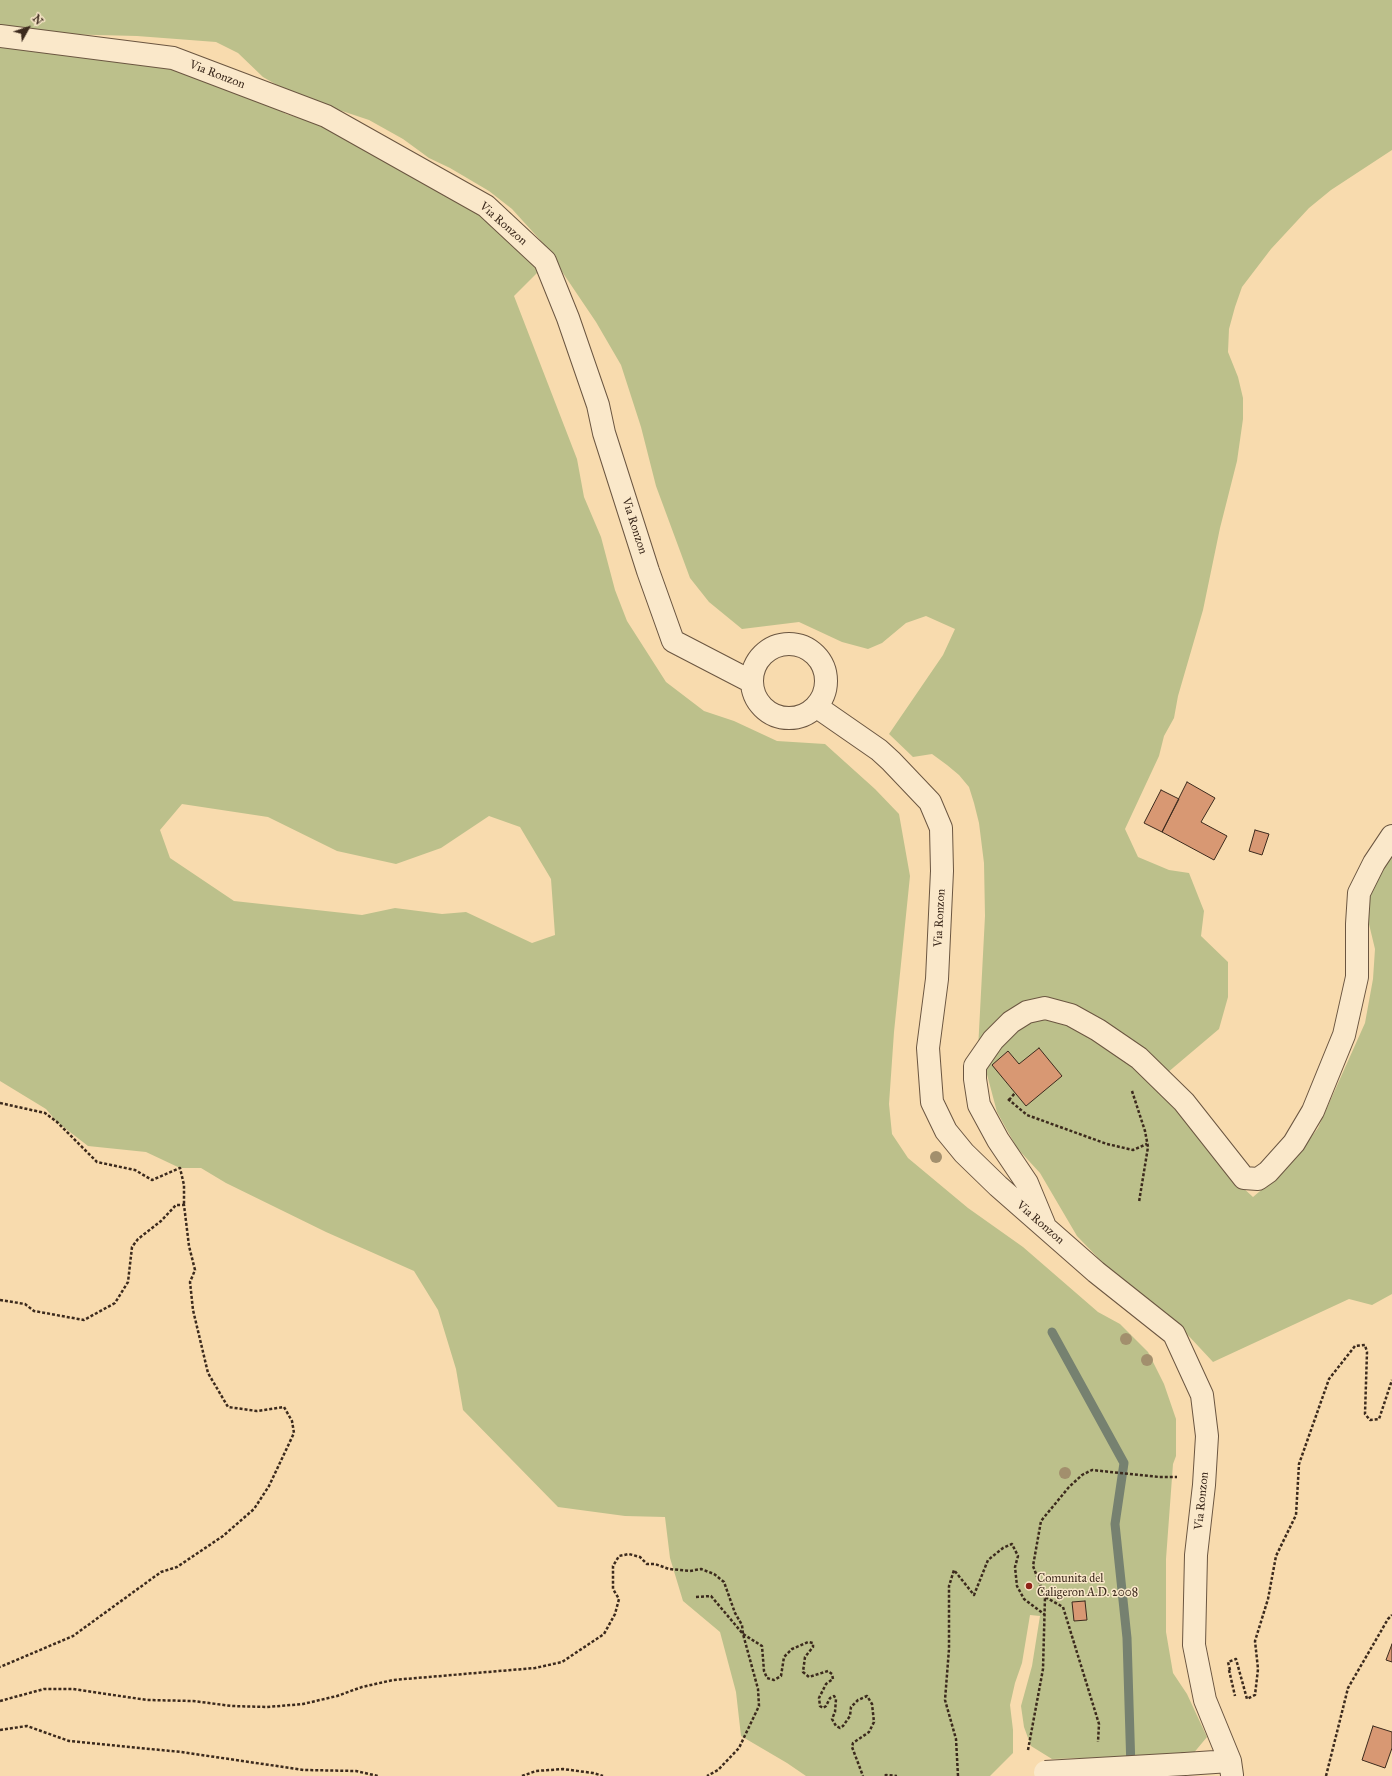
<!DOCTYPE html>
<html>
<head>
<meta charset="utf-8">
<style>
  body { margin:0 }
  #map { position:relative; width:1392px; height:1776px; overflow:hidden; background:#f8dbae; font-family:"IM FELL Great Primer",serif }
  canvas { display:block }
  .north { position:absolute; left:8px; top:8px; width:40px; height:40px; -webkit-text-stroke:3px #fae8ca; paint-order:stroke; rotate:50deg; font-size:11px; font-weight:700; line-height:16px; text-align:center; color:#3c2a1d }
  .north::after { content:''; display:block; margin:auto; width:14px; height:18px; background:#3c2a1d; clip-path:polygon(50% 0,100% 100%,50% 72%,0 100%) }
</style>
</head>
<body>
<div id="map">
<canvas width="1392" height="1776"></canvas>
<div class="north">N</div>
</div>
<script>
const context = document.querySelector('canvas').getContext('2d');
context.lineJoin = 'round';
function fill(path, color) { context.fillStyle = color; context.fill(path, 'evenodd'); }
const poly = rows => new Path2D(rows.map(r => 'M' + r).join(''));
function stroke(path, color, width, dash) { context.strokeStyle = color; context.lineWidth = width; context.lineCap = dash ? 'butt' : 'round'; context.setLineDash(dash || []); context.stroke(path); }
function write(font, color, halo, rows, align = 'center') {
  context.font = font + ' "IM FELL Great Primer",serif'; context.lineWidth = 3; context.setLineDash([]); context.textBaseline = 'middle'; context.strokeStyle = halo; context.fillStyle = color; for (const [text, x, y, turn = 0] of rows) {
    context.save(); context.translate(x, y); context.rotate((+turn || 0) * Math.PI / 180); context.textAlign = isNaN(turn) ? turn : align; if (halo) context.strokeText(text, 0, 0); context.fillText(text, 0, 0); context.restore();
  }
}
const green = poly([
  [0,0,1392,0,1392,150,1331,190,1309,208,1271,249,1242,287,1235,307,1229,329,1228,352,1238,377,1243,398,1243,419,1237,461,1220,528,1203,610,1178,696,1174,718,1164,736,1159,756,1125,829,1138,857,1169,870,1189,873,1204,911,1201,936,1228,962,1228,997,1219,1029,1167,1073,1063,1003,978,1050,985,916,984,863,979,823,974,803,969,787,959,775,947,765,932,754,913,757,889,734,943,655,955,629,926,616,906,623,882,643,868,649,842,642,799,622,742,629,709,602,690,578,656,486,641,427,621,365,596,322,542,242,512,209,489,191,450,168,429,158,403,139,369,120,294,95,263,77,238,53,216,42,137,36,57,34,0,27],
  [0,47,56,54,136,56,251,93,286,114,323,125,478,208,526,254,538,272,514,296,577,459,584,497,601,537,615,590,627,621,666,682,704,711,734,721,777,741,825,744,875,789,899,814,910,876,894,1032,889,1104,892,1134,908,1158,968,1208,1023,1247,1098,1312,1120,1324,1148,1352,1164,1384,1176,1419,1176,1456,1173,1464,1166,1559,1166,1632,1173,1673,1187,1694,1207,1737,1192,1755,1052,1759,1031,1746,1024,1727,1021,1706,1032,1666,1040,1616,1030,1615,1022,1663,1015,1683,1010,1705,1013,1730,1013,1753,990,1776,806,1776,787,1763,741,1736,736,1692,720,1632,683,1601,670,1558,665,1517,625,1516,558,1507,463,1410,456,1369,438,1310,414,1271,326,1232,226,1183,201,1168,180,1168,146,1152,88,1146,57,1122,46,1109,0,1081],
  [182,804,268,817,337,851,396,864,441,848,489,816,520,827,551,879,555,935,532,943,466,912,442,914,395,908,362,915,234,901,170,858,160,830],
  [1392,848,1392,1294,1372,1305,1349,1299,1213,1362,1172,1318,1103,1263,1077,1236,1040,1173,1017,1148,997,1112,985,1067,995,1051,1028,1018,1062,1018,1149,1074,1241,1186,1253,1197,1279,1175,1305,1145,1318,1128,1365,1023,1373,979,1375,949,1368,920,1370,894]
]);
const stream = poly([
  [1052,1332,1124,1463,1115,1524,1127,1638,1131,1769]
]);
const building = poly([
  [1187,782,1215,798,1201,822,1227,836,1214,860,1162,832,1187,782],
  [1161,790,1179,799,1162,832,1144,823,1161,790],
  [1255,830,1269,834,1262,855,1249,851,1255,830],
  [1039,1048,1062,1076,1026,1106,992,1065,1008,1051,1019,1064,1039,1048],
  [1085,1601,1087,1620,1074,1621,1072,1602,1085,1601],
  [1392,1644,1392,1662,1386,1660,1392,1644],
  [1373,1726,1392,1732,1392,1748,1385,1768,1362,1760,1373,1726]
]);
const path = poly([
  [1132,1091,1145,1131,1148,1147,1139,1202],
  [1008,1099,1027,1115,1107,1144,1133,1150,1147,1144],
  [1009,1100,1015,1093],
  [0,1103,45,1113,57,1122,97,1162,135,1170,152,1180,180,1168,184,1185,184,1205],
  [0,1300,25,1304,34,1311,84,1320,115,1303,128,1282,132,1247,138,1239,161,1221,176,1205,184,1205,189,1246,195,1270,190,1282,193,1310,208,1373,228,1407,257,1411,284,1407,292,1421,294,1433,269,1486,254,1509,223,1536,177,1567,161,1572,73,1636,0,1667],
  [696,1597,711,1596,743,1634,762,1646,764,1671,767,1678,774,1680,781,1676,784,1657,792,1649,808,1642,813,1643,813,1647,805,1657,803,1672,809,1677,828,1671,832,1674,833,1679,826,1684,819,1698,820,1706,823,1708,826,1706,830,1698,834,1696,836,1699,835,1712,832,1719,836,1726,840,1728,843,1726,850,1716,851,1707,858,1700,867,1696,872,1704,874,1722,869,1732,853,1743,852,1747,863,1776],
  [1045,1597,1033,1566,1041,1521,1069,1487,1082,1475,1092,1470,1159,1477,1177,1477],
  [1229,1670,1235,1696],
  [1230,1670,1228,1662,1236,1659,1247,1699,1255,1695,1258,1669,1255,1641,1268,1599,1276,1556,1296,1515,1299,1464,1329,1379,1355,1346,1365,1345,1367,1352,1365,1414,1370,1420,1379,1419,1392,1380],
  [0,1701,44,1689,73,1689,147,1700,193,1701,232,1706,267,1707,303,1704,337,1696,362,1687,393,1680,535,1668,562,1662,604,1634,615,1614,619,1599,613,1589,613,1566,619,1556,629,1554,640,1557,647,1564,655,1564,669,1569,690,1571,701,1569,714,1574,724,1582,735,1613,742,1625,743,1634,758,1689,759,1706,739,1748,718,1770,707,1776],
  [0,1730,27,1726,69,1741,181,1752,304,1770,356,1771,378,1776],
  [1028,1750,1043,1669,1045,1597,1063,1607,1099,1724,1098,1742],
  [522,1776,536,1771,563,1769,593,1773,603,1776],
  [885,1776,886,1775,897,1776],
  [958,1776,956,1739,945,1700,949,1649,949,1586,954,1570,974,1595,988,1560,1003,1548,1012,1544,1018,1556,1015,1567,1017,1586,1024,1599,1044,1614],
  [1326,1776,1348,1688,1388,1619,1392,1615]
]);
const minor = poly([
  [0,36,173,58,326,116,486,206,545,261,568,318,598,405,604,433,648,571,673,641,752,682],
  '752 681a37 37 0 1 1 74 0a37 37 0 1 1-74 0Z',
  [817,707,879,750,891,761,930,802,941,828,942,871,937,979,928,1048,932,1102,946,1131,964,1153,998,1186,1096,1272,1174,1334,1202,1395,1207,1436,1204,1485,1196,1555,1194,1645,1205,1700,1230,1761],
  [1044,1224,1027,1183,998,1140,979,1105,975,1079,975,1066,993,1040,1011,1022,1027,1012,1045,1008,1071,1015,1098,1030,1139,1058,1184,1102,1244,1178,1258,1179,1268,1172,1294,1143,1313,1111,1344,1035,1357,977,1357,924,1359,893,1374,863,1392,836],
  [1185,1764,1230,1761,1232,1775]
]);
const minorBridge = poly([
  [1045,1772,1185,1764]
]);
const trees = [
  [936,1157],
  [1126,1339],
  [1147,1360],
  [1065,1473]
];
const markers = [
  [1029,1586,4,"#8f2418"]
];
const streetNames = [
  ["Via Ronzon",217,75,21],
  ["Via Ronzon",503,224,41],
  ["Via Ronzon",634,526,72],
  ["Via Ronzon",940,918,-87],
  ["Via Ronzon",1040,1223,41],
  ["Via Ronzon",1202,1501,-84]
];
const poiNames = [
  ["Comunita del",1037,1579],
  ["Caligeron A.D. 2008",1037,1593]
];
fill(green, '#bcc08b');
stroke(stream, '#768170', 9);
fill(building, '#d89873');
stroke(building, '#3c2a1d', 1);
stroke(minor, '#6b5641', 24);
stroke(path, '#3c2a1d', 2.5, [3, 2]);
stroke(minor, '#fae8ca', 22);
stroke(minorBridge, '#6b5641', 24, []);
stroke(minorBridge, '#fae8ca', 22);
context.fillStyle = '#a28f6d';
for (const [x, y] of trees) { context.beginPath(); context.arc(x, y, 6, 0, 2 * Math.PI); context.fill(); }
for (const [x, y, r, color] of markers) { const dot = new Path2D(); dot.arc(x, y, r, 0, 2 * Math.PI); context.fillStyle = color; context.fill(dot); stroke(dot, '#fae8ca', 1.5); }
write('12px', '#3c2a1d', '#fae8ca', streetNames);
write('12px', '#3c2a1d', '#fae8ca', poiNames, 'left');
</script>
</body>
</html>
